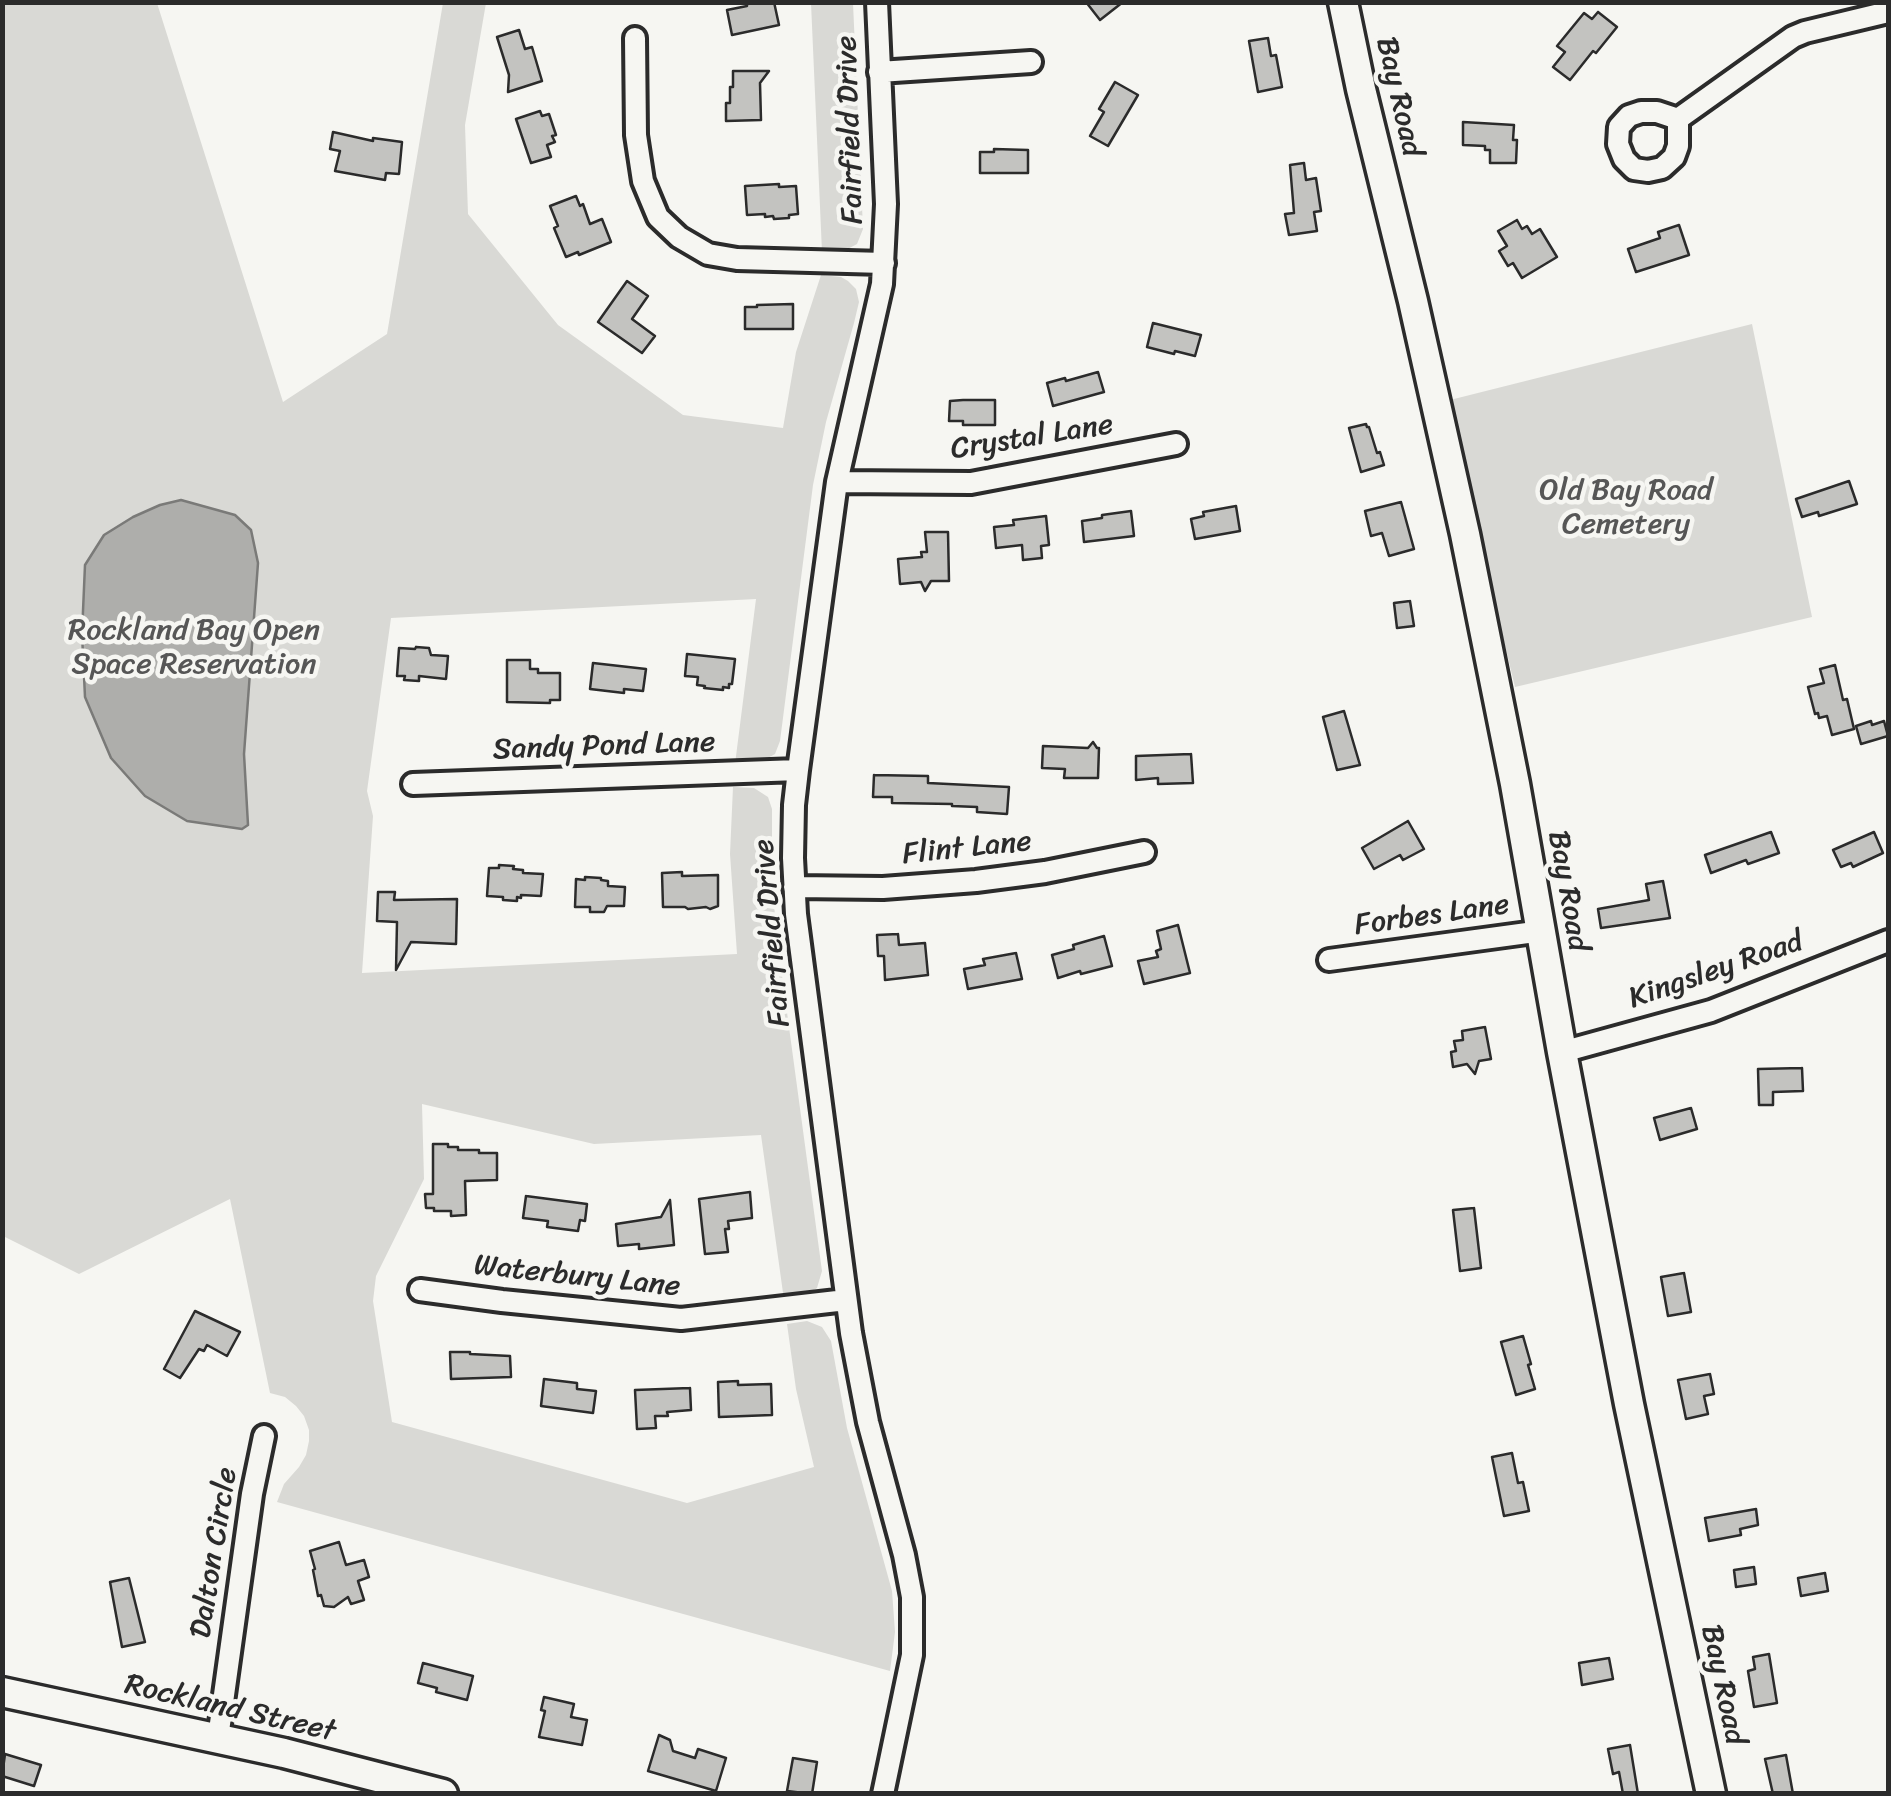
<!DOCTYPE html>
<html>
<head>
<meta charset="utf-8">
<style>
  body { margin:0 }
  #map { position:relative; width:1891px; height:1796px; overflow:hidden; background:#f6f6f2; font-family:Sriracha,sans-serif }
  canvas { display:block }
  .frame { position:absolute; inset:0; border:5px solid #2b2b2b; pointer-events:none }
</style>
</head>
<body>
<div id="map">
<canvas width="1891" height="1796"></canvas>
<div class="frame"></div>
</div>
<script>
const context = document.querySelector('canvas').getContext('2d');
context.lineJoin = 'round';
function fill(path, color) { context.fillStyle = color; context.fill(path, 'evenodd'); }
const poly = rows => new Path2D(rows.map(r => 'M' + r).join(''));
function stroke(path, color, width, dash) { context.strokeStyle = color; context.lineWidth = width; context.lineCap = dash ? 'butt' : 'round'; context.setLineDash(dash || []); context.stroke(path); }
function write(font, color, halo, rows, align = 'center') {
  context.font = font + ' Sriracha,sans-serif'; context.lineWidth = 9; context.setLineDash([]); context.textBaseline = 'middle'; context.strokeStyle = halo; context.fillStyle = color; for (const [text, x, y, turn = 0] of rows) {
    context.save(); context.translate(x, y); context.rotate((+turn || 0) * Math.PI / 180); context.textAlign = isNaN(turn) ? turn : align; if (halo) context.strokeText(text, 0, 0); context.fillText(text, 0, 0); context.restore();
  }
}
const green = poly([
  [2,3,157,3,283,402,387,334,443,3,486,3,465,125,468,214,558,325,683,415,783,428,796,352,821,275,841,277,848,281,856,289,859,302,854,323,826,422,813,485,780,741,775,754,761,762,735,764,756,599,391,618,367,791,373,816,362,973,737,954,730,854,733,787,754,788,768,797,772,809,772,874,776,931,822,1271,817,1288,804,1297,784,1300,761,1135,594,1144,422,1104,424,1179,376,1276,373,1301,392,1422,687,1503,814,1467,796,1389,787,1324,807,1321,822,1327,831,1341,847,1428,892,1591,895,1632,890,1671,277,1502,284,1484,299,1467,306,1455,309,1441,309,1430,304,1416,296,1406,285,1397,270,1393,230,1199,79,1274,3,1236],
  [811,3,853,3,863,229,857,244,842,252,822,252],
  [1752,324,1812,617,1515,687,1446,401]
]);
const water = poly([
  [181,500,235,515,251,530,258,563,244,754,248,825,242,829,187,821,145,796,111,758,85,697,82,634,85,565,104,535,133,517,160,505,181,500]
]);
const building = poly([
  [747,2,774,2,779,25,732,35,727,10,747,6,747,2],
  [1086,2,1123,2,1100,20,1086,2],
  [1598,12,1617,27,1596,53,1593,51,1570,80,1553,67,1565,52,1557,46,1584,13,1592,19,1598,12],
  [519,30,525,49,532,47,542,81,508,92,509,75,497,37,519,30],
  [1268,38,1271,56,1276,55,1282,87,1258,92,1249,41,1268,38],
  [733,71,769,71,760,83,761,120,726,121,726,103,730,103,730,87,733,87,733,71],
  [1115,82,1138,95,1108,146,1090,136,1104,112,1099,109,1115,82],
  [540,111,542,116,549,114,556,135,552,136,555,142,547,145,551,157,531,163,516,119,540,111],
  [1463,122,1514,125,1513,140,1517,140,1516,163,1490,163,1490,150,1485,150,1485,146,1463,145,1463,122],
  [333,132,373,141,373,138,402,142,399,174,386,173,385,180,335,171,340,151,330,149,333,132],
  [994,149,1028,150,1028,173,980,173,980,152,994,152,994,149],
  [1304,163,1306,180,1316,178,1321,211,1314,212,1317,231,1289,235,1285,214,1294,213,1290,165,1304,163],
  [779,184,779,187,796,186,798,214,789,215,789,218,774,219,773,216,765,217,765,214,747,215,745,186,779,184],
  [576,196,580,206,583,204,590,224,602,219,611,242,579,255,578,252,566,257,554,228,558,226,550,206,576,196],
  [1517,220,1522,229,1527,226,1532,234,1540,229,1557,257,1522,278,1513,263,1508,266,1499,251,1507,246,1498,231,1517,220],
  [1679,225,1689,255,1636,272,1628,249,1660,238,1658,232,1679,225],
  [627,281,648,296,632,319,655,336,642,353,598,322,627,281],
  [793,304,793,329,745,329,745,307,757,307,757,305,793,304],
  [1153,323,1201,335,1195,356,1175,351,1174,354,1147,347,1153,323],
  [1098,372,1104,392,1053,406,1047,383,1065,378,1066,381,1098,372],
  [963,400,995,400,995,425,963,425,963,421,949,421,950,401,963,400],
  [1366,424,1367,427,1369,427,1377,453,1380,452,1384,465,1361,472,1349,428,1366,424],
  [1849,481,1857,504,1819,516,1818,512,1802,517,1796,499,1849,481],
  [1401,502,1414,549,1389,556,1382,533,1371,536,1365,511,1401,502],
  [1236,506,1240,531,1195,539,1191,519,1204,516,1203,512,1236,506],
  [1131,511,1134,536,1084,542,1082,521,1102,518,1102,515,1131,511],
  [1046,516,1049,545,1041,546,1042,558,1023,560,1022,545,996,548,994,527,1014,525,1013,520,1046,516],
  [925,532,948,532,949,581,931,581,925,591,921,582,900,584,898,559,922,557,921,552,927,552,925,532],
  [1410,601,1414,626,1397,628,1394,603,1410,601],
  [416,647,429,648,431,655,448,656,446,679,419,676,419,681,404,680,405,676,397,676,399,648,415,649,416,647],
  [687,654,735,659,732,684,729,684,729,688,723,687,723,690,704,688,705,686,697,685,698,677,685,676,687,654],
  [507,660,530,660,530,669,538,669,538,673,560,673,560,700,550,700,550,703,507,702,507,660],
  [593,663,646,669,643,691,624,689,624,693,590,689,593,663],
  [1835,665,1843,700,1847,699,1854,729,1832,735,1827,716,1819,718,1818,713,1815,714,1808,687,1824,683,1820,669,1835,665],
  [1344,711,1360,765,1337,770,1323,717,1344,711],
  [1871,721,1872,725,1884,721,1888,736,1861,744,1856,726,1871,721],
  [1093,742,1097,748,1099,748,1098,778,1064,778,1065,769,1042,768,1043,746,1088,748,1093,742],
  [1191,754,1193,783,1158,784,1158,778,1136,780,1136,756,1191,754],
  [874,775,928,776,928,783,1009,787,1007,814,977,812,977,807,952,806,952,804,892,803,892,797,873,797,874,775],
  [1408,821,1424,849,1403,860,1400,855,1374,869,1362,848,1408,821],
  [1771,832,1779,853,1748,864,1746,860,1711,873,1705,855,1771,832],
  [1874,832,1883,853,1853,867,1851,863,1841,867,1833,850,1874,832],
  [499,865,514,866,513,869,523,870,523,873,543,874,541,896,521,895,521,898,517,897,517,901,503,900,503,897,487,896,489,868,499,868,499,865],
  [682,872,682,876,718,875,718,906,710,909,706,907,688,909,685,907,663,907,662,873,682,872],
  [585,877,601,878,601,880,608,881,608,886,625,887,624,906,607,906,604,912,590,912,590,907,575,907,576,879,585,880,585,877],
  [1663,881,1670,918,1601,928,1598,909,1649,900,1646,884,1663,881],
  [378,892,395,892,394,900,457,899,456,944,411,942,396,970,397,922,377,921,378,892],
  [1178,925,1190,973,1144,984,1138,961,1158,957,1156,951,1161,949,1157,931,1178,925],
  [898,934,899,945,925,943,928,975,885,980,884,956,878,956,877,935,898,934],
  [1104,936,1112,966,1081,974,1080,971,1058,978,1052,955,1074,949,1073,945,1104,936],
  [1016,953,1022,979,968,989,964,969,985,965,983,959,1016,953],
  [1485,1027,1491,1059,1479,1061,1475,1074,1467,1064,1453,1067,1451,1052,1456,1051,1454,1041,1463,1040,1462,1031,1485,1027],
  [1802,1068,1803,1091,1773,1092,1773,1105,1759,1105,1758,1069,1802,1068],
  [1691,1108,1697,1129,1660,1140,1654,1118,1691,1108],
  [433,1144,448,1144,448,1147,458,1147,458,1150,479,1150,479,1153,497,1153,497,1180,465,1181,466,1215,451,1216,451,1211,434,1211,434,1208,426,1208,425,1194,433,1194,433,1144],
  [750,1192,752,1218,728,1221,729,1229,725,1229,728,1252,705,1254,699,1199,750,1192],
  [526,1196,587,1204,585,1221,580,1220,578,1231,547,1227,548,1221,523,1218,526,1196],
  [670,1200,674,1245,639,1249,639,1244,618,1246,616,1224,661,1217,670,1200],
  [1474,1208,1481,1268,1460,1271,1453,1210,1474,1208],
  [1684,1273,1691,1312,1668,1316,1661,1277,1684,1273],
  [195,1311,240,1332,227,1356,207,1345,204,1351,199,1349,180,1378,164,1369,195,1311],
  [1523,1336,1531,1364,1528,1365,1535,1389,1516,1395,1501,1342,1523,1336],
  [450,1352,470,1352,470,1354,510,1356,511,1377,451,1379,450,1352],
  [1710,1374,1714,1394,1704,1396,1708,1414,1686,1419,1678,1380,1710,1374],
  [544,1379,577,1383,577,1389,596,1391,593,1413,541,1406,544,1379],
  [738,1381,738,1385,771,1384,772,1415,719,1417,718,1382,738,1381],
  [690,1388,691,1410,667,1412,668,1416,655,1416,656,1428,637,1429,635,1390,690,1388],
  [1512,1453,1518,1483,1523,1482,1529,1511,1504,1516,1492,1457,1512,1453],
  [1756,1509,1758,1525,1740,1529,1741,1535,1709,1541,1705,1518,1756,1509],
  [339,1542,346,1565,364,1560,369,1577,358,1581,364,1600,351,1604,348,1597,334,1607,324,1606,321,1595,318,1596,313,1570,315,1569,310,1551,339,1542],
  [1754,1567,1756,1584,1736,1587,1734,1570,1754,1567],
  [1825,1573,1828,1591,1801,1596,1798,1578,1825,1573],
  [129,1578,145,1642,122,1647,110,1582,129,1578],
  [1769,1654,1777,1703,1754,1707,1748,1671,1755,1669,1753,1657,1769,1654],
  [1609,1658,1613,1679,1582,1685,1579,1663,1609,1658],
  [423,1663,473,1676,467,1700,436,1692,437,1688,418,1683,423,1663],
  [544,1697,574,1704,571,1717,587,1720,582,1745,539,1737,545,1711,541,1710,544,1697],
  [659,1735,670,1740,673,1751,695,1758,698,1749,726,1758,716,1791,648,1771,659,1735],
  [1630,1745,1638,1794,1623,1794,1619,1772,1613,1774,1608,1749,1630,1745],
  [5,1754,41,1765,34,1786,2,1776,5,1754],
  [1786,1755,1793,1794,1773,1794,1765,1759,1786,1755],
  [793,1758,817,1762,812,1794,787,1791,793,1758]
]);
const street = poly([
  [877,2,886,204,882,284,837,482,798,770,794,805,793,858,796,914,851,1333,868,1422,904,1555,912,1597,912,1655,883,1794],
  [635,38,636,135,643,181,658,217,679,237,708,254,737,259,884,263],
  [879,72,1031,62],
  [1641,112,1657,112,1678,119,1678,146,1674,157,1662,168,1648,171,1634,169,1624,159,1618,144,1619,127,1629,116,1641,112],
  [1678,119,1793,37,1805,32,1888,12],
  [837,482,971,483,1176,444],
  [413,784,798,770],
  [794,887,883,888,976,881,1045,872,1144,852],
  [1329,960,1542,931],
  [1562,1052,1711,1011,1888,941],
  [420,1290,502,1301,681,1319,846,1300],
  [218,1738,252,1494,264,1436]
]);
const secondary = poly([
  [1343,2,1361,89,1413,301,1465,534,1515,784,1562,1052,1629,1404,1711,1794],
  [2,1692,284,1753,443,1794]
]);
const streetNames = [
  ["Bay Road",1398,97,77],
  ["Fairfield Drive",851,130,-92],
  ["Crystal Lane",1032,438,-9],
  ["Sandy Pond Lane",604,747,-2],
  ["Flint Lane",967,849,-6],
  ["Bay Road",1567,891,80],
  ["Forbes Lane",1432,916,-8],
  ["Fairfield Drive",773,933,-95],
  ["Kingsley Road",1716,971,-19],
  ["Waterbury Lane",577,1277,6],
  ["Dalton Circle",215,1553,-81],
  ["Bay Road",1722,1685,78],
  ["Rockland Street",230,1709,13]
];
const parkNames = [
  ["Old Bay Road",1626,491],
  ["Cemetery",1626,525],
  ["Rockland Bay Open",194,631],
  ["Space Reservation",194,665]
];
fill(green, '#d9d9d5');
fill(water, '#aeaeab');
stroke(water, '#7a7a78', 2.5);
fill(building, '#c3c3c0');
stroke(building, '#2b2b2b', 2.5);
stroke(street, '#2b2b2b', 28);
stroke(secondary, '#2b2b2b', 35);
stroke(street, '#f6f6f2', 20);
stroke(secondary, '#f6f6f2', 28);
write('30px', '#2b2b2b', '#f6f6f2', streetNames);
write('30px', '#565656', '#f6f6f2', parkNames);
</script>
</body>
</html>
